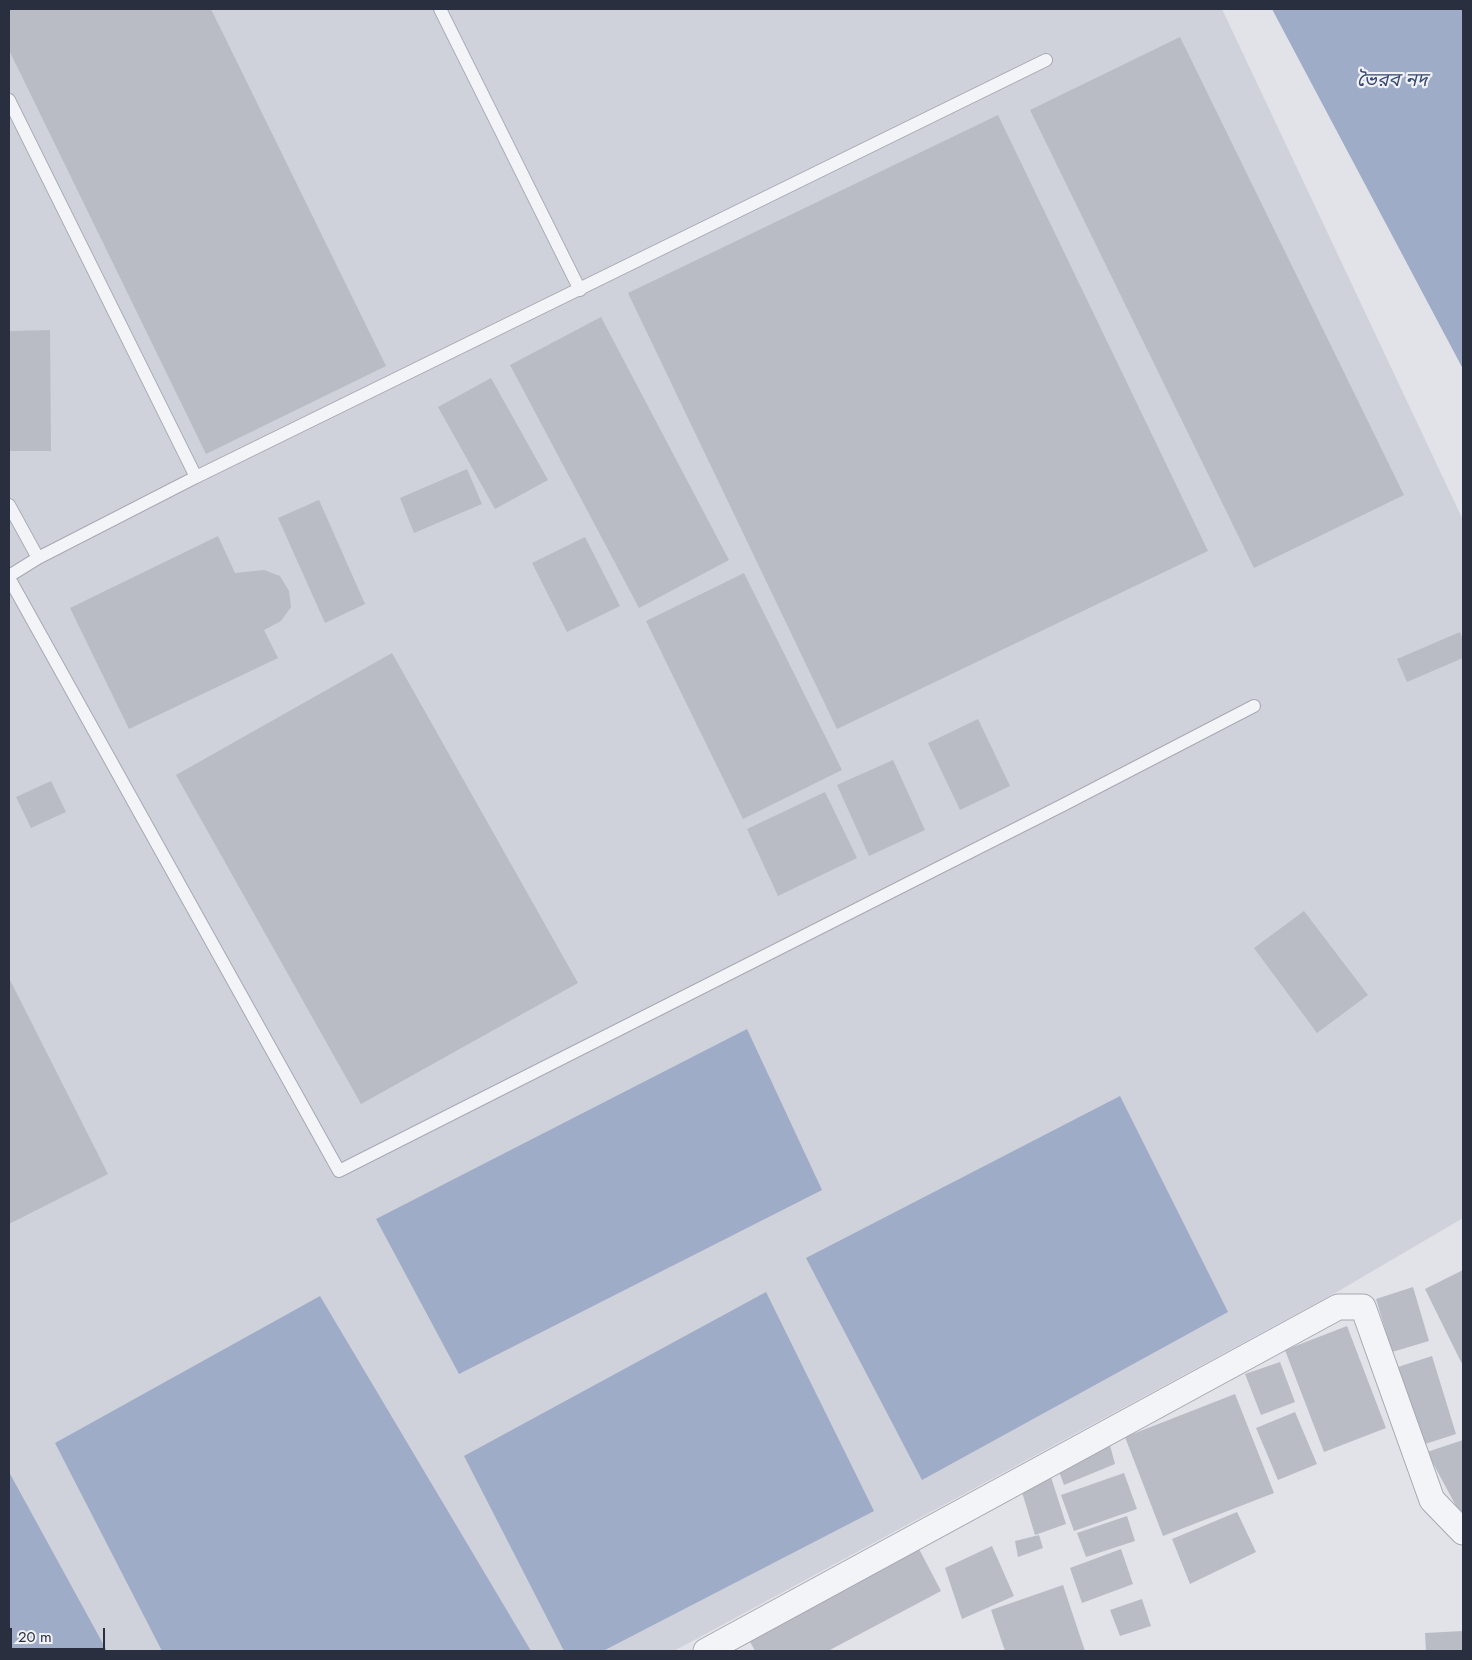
<!DOCTYPE html>
<html>
<head>
<meta charset="utf-8">
<style>
  body { margin:0 }
  #map { position:relative; width:1472px; height:1660px; overflow:hidden; background:#e1e3e9; font-family:Jost,sans-serif }
  canvas { display:block }
  .frame { position:absolute; inset:0; border:10px solid #2a2f3f; pointer-events:none }
  .scale { position:absolute; left:10px; top:1628px; width:95px; height:22px; box-sizing:border-box; border:2px solid #2a2f3f; border-top:0; padding-left:6px; font-size:15px; line-height:18px; white-space:nowrap; color:#2a2f3f; -webkit-text-stroke:4px #f0f2f6; paint-order:stroke }
</style>
</head>
<body>
<div id="map">
<canvas width="1472" height="1660"></canvas>
<div class="frame"></div>
<div class="scale">20 m</div>
</div>
<script>
const context = document.querySelector('canvas').getContext('2d');
context.lineJoin = 'round';
function fill(path, color) { context.fillStyle = color; context.fill(path, 'evenodd'); }
const poly = rows => new Path2D(rows.map(r => 'M' + r).join(''));
function stroke(path, color, width, dash) { context.strokeStyle = color; context.lineWidth = width; context.lineCap = dash ? 'butt' : 'round'; context.setLineDash(dash || []); context.stroke(path); }
function write(font, color, halo, rows, align = 'center') {
  context.font = font + ' Jost,"Noto Sans Bengali",sans-serif'; context.lineWidth = 4.5; context.setLineDash([]); context.textBaseline = 'middle'; context.strokeStyle = halo; context.fillStyle = color; for (const [text, x, y, turn = 0] of rows) {
    context.save(); context.translate(x, y); context.rotate((+turn || 0) * Math.PI / 180); context.textAlign = isNaN(turn) ? turn : align; if (halo) context.strokeText(text, 0, 0); context.fillText(text, 0, 0); context.restore();
  }
}
const built = poly([
  [9,9,1222,9,1463,520,1463,1218,1337,1292,674,1651,9,1651]
]);
const water = poly([
  [1272,9,1463,9,1463,369],
  [747,1029,822,1190,459,1374,376,1219],
  [1120,1096,1228,1312,922,1480,806,1258],
  [766,1292,874,1511,603,1651,564,1651,464,1456],
  [320,1296,531,1651,162,1651,55,1443],
  [9,1472,107,1651,9,1651]
]);
const building = poly([
  [9,9,211,9,386,366,206,454,9,50],
  [1180,37,1404,495,1254,568,1030,110],
  [998,115,1208,551,837,729,628,293],
  [601,317,729,560,639,608,510,365],
  [50,330,51,451,9,451,9,331],
  [491,378,548,480,495,509,438,407],
  [467,469,482,504,414,533,400,498],
  [319,500,365,604,325,623,278,518],
  [218,536,235,573,264,570,280,576,289,591,291,607,281,621,264,630,278,658,129,729,70,608],
  [585,537,620,606,567,632,532,563],
  [744,573,842,770,743,819,646,621],
  [1460,632,1463,640,1463,658,1407,682,1397,659],
  [392,653,578,983,361,1104,176,775],
  [978,719,1010,786,960,810,928,743],
  [893,760,925,830,869,856,837,785],
  [51,781,66,812,31,828,16,797],
  [825,792,857,858,778,896,747,829],
  [1304,911,1368,995,1317,1033,1254,948],
  [9,978,108,1174,9,1224],
  [1463,1270,1463,1366,1425,1289],
  [1413,1287,1429,1341,1392,1352,1376,1299],
  [1347,1326,1386,1428,1324,1452,1285,1350],
  [1432,1356,1456,1434,1422,1445,1398,1367],
  [1280,1362,1295,1402,1261,1415,1245,1374],
  [1235,1394,1274,1493,1163,1536,1125,1437],
  [1295,1412,1317,1464,1278,1480,1256,1428],
  [1108,1438,1115,1464,1064,1485,1057,1466],
  [1463,1440,1463,1519,1427,1452],
  [1124,1473,1137,1509,1074,1531,1061,1495],
  [1050,1474,1066,1524,1035,1535,1021,1489],
  [1237,1512,1256,1552,1190,1584,1172,1539],
  [1127,1516,1135,1541,1086,1557,1077,1533],
  [1039,1535,1043,1548,1018,1557,1015,1541],
  [917,1545,941,1591,828,1651,755,1651,747,1636],
  [992,1546,1014,1596,962,1619,945,1568],
  [1121,1549,1133,1584,1082,1603,1070,1568],
  [1063,1585,1085,1651,1005,1651,991,1610],
  [1142,1599,1151,1626,1120,1636,1110,1610],
  [1463,1631,1463,1651,1426,1651,1425,1633]
]);
const service = poly([
  [440,9,580,290],
  [9,100,196,477,38,558,9,576],
  [196,477,1046,60],
  [9,505,38,558],
  [9,578,339,1171,1063,805,1254,706]
]);
const minor = poly([
  [706,1651,1338,1307,1363,1307,1432,1500,1463,1532]
]);
const waterNames = [
  ["ভৈরব নদ",1392,81]
];
fill(built, '#cfd2db');
fill(water, '#9eacc7');
fill(building, '#b9bcc5');
stroke(service, '#a6a9b3', 14);
stroke(minor, '#a6a9b3', 27);
stroke(service, '#f3f4f7', 12);
stroke(minor, '#f3f4f7', 25);
write('italic 19px', '#374971', '#f0f2f6', waterNames);
</script>
</body>
</html>
